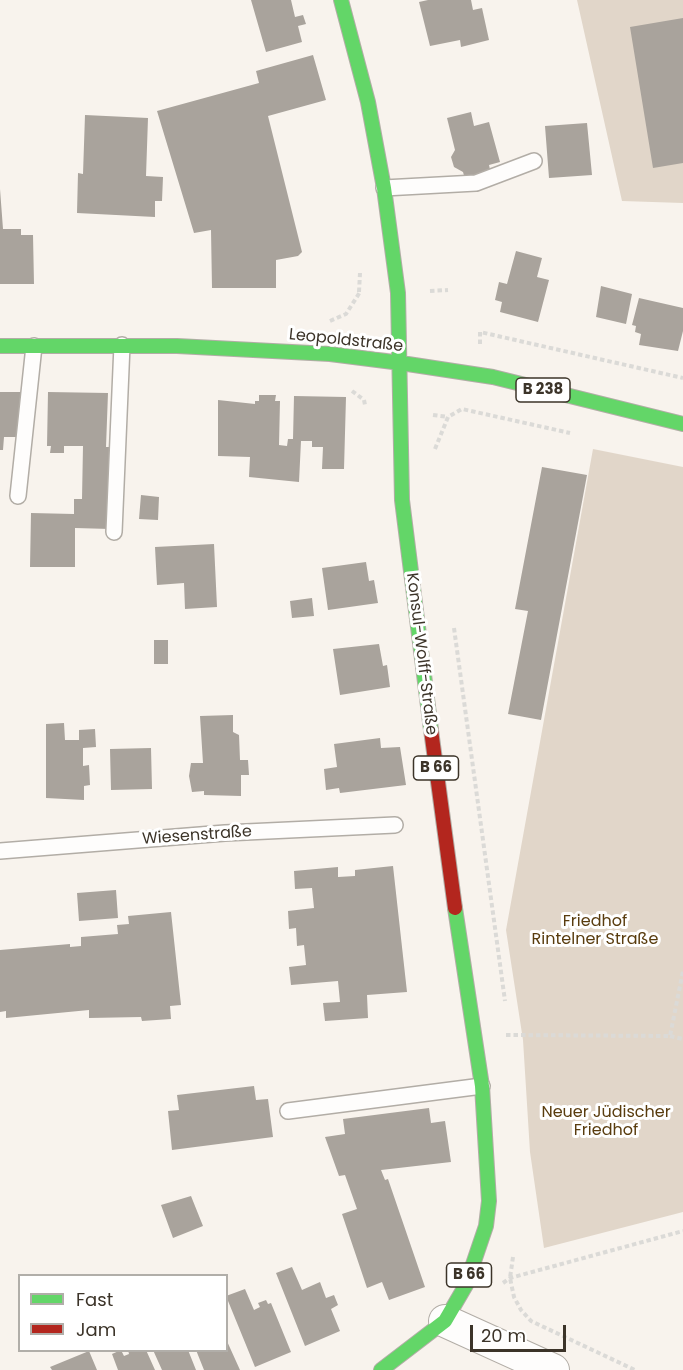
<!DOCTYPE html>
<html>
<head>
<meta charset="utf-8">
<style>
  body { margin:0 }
  #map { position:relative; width:683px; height:1370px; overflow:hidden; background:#f8f3ed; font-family:Poppins,sans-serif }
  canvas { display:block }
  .legend { position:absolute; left:18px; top:1274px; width:210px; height:78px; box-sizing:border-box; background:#fff; border:2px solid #b1aea9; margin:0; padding:8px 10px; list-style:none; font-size:18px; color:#3c3429 }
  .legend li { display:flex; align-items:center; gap:12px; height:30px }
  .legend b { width:30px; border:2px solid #b1aea9 }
  .scale { position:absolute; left:470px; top:1325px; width:96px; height:27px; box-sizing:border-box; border:3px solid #3c3429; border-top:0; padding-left:8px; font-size:18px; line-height:21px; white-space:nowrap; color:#3c3429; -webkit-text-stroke:4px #fff; paint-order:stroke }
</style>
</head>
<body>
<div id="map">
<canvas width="683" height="1370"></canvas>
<ul class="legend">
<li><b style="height:8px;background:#63d668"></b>Fast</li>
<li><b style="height:8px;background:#b3261e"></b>Jam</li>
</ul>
<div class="scale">20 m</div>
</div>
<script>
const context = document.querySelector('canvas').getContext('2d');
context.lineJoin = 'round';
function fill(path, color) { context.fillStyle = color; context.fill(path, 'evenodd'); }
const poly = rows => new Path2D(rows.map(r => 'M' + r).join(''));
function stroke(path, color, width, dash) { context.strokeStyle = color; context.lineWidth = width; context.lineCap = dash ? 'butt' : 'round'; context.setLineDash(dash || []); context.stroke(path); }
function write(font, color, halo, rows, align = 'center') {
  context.font = font + ' Poppins,sans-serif'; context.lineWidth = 6; context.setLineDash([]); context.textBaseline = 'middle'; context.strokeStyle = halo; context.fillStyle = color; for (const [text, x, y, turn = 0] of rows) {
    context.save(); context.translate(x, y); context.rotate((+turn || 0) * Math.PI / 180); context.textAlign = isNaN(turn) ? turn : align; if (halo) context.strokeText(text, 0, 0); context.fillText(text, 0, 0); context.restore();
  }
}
const green = poly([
  [577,0,683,0,683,203,622,201],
  [593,449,683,467,683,1212,544,1248,530,1152,523,1040,506,930]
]);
const building = poly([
  [251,0,291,0,295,17,303,15,306,24,298,26,302,42,266,52],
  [428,0,471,0,473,10,482,8,489,40,461,47,460,40,430,46,419,2],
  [683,18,683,163,653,168,630,27],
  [313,55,326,100,268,116,302,252,298,256,276,260,276,288,212,288,211,230,194,233,157,111,259,83,256,71],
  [471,112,474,126,489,122,500,162,489,165,491,174,465,179,463,172,454,167,451,157,455,150,447,118],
  [85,115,148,118,146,176,163,177,162,201,155,201,155,217,77,213,78,173,83,174],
  [587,123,592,175,549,178,545,126],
  [0,189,3,229,21,229,21,235,33,235,34,284,0,284],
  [516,251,542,258,537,277,549,280,538,322,500,312,502,302,495,300,499,282,507,284],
  [601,286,632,294,626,324,596,317],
  [639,298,683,308,683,331,678,351,639,345,641,334,635,332,636,326,632,325],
  [0,392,22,392,18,437,4,437,3,450,0,450],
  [48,392,108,393,106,447,111,447,110,529,75,528,75,567,30,567,31,513,74,514,74,499,82,499,83,446,64,446,64,453,50,453,51,446,47,446],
  [259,395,276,395,275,401,280,401,279,445,287,446,288,439,293,439,294,396,346,397,344,469,322,469,323,447,312,447,312,441,301,441,299,482,249,477,250,457,218,456,218,400,255,404,255,401,259,401],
  [542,467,587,475,541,720,508,714,528,611,515,609],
  [141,495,159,497,158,520,139,519],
  [214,544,217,607,185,609,184,583,157,585,155,547],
  [366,562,369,581,374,580,378,603,328,610,322,568],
  [312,598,314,616,292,618,290,601],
  [154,640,168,640,168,664,154,664],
  [379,644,383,666,387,665,390,687,340,695,333,649],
  [233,715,233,732,239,735,240,760,248,760,249,775,241,775,241,796,204,795,204,791,192,792,189,776,191,763,203,763,200,716],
  [64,723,65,740,79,740,79,730,95,729,96,747,83,748,83,766,89,765,90,785,84,786,84,800,46,798,46,724],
  [380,738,381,748,400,747,406,785,340,793,339,788,326,790,324,769,337,767,334,744],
  [151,748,152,789,111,790,110,749],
  [393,866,407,992,367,995,368,1018,325,1021,323,1003,340,1002,338,981,291,985,289,967,306,965,304,945,297,946,296,928,289,929,288,911,314,908,312,888,295,889,294,871,338,867,338,877,355,876,355,870],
  [116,890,118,918,79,921,77,893],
  [171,912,181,1005,170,1006,171,1019,142,1021,141,1017,89,1018,89,1010,6,1018,6,1011,0,1012,0,950,70,944,70,947,81,946,81,937,118,934,117,925,129,924,128,916],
  [254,1086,256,1100,268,1099,273,1137,172,1150,168,1111,179,1110,177,1095],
  [429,1108,431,1123,445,1121,451,1162,381,1170,385,1180,388,1179,425,1287,389,1300,382,1282,367,1288,342,1214,357,1209,345,1175,339,1176,325,1137,345,1134,343,1119],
  [191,1196,203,1226,173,1238,161,1205],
  [292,1267,302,1290,320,1282,326,1298,334,1295,338,1305,331,1309,340,1331,305,1346,276,1273],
  [245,1289,254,1310,260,1307,258,1303,266,1300,268,1304,271,1303,291,1352,255,1367,226,1296],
  [226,1339,240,1370,204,1370,196,1350,226,1350],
  [121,1350,124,1356,129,1354,128,1350,146,1350,155,1370,118,1370,112,1354],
  [153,1350,188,1350,196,1370,162,1370],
  [89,1351,97,1370,52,1370,50,1367]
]);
const path = poly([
  [430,291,448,290],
  [359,292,360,273],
  [330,321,346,314,360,292],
  [480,344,480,332,683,378],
  [352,391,364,400,365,405],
  [433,415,448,417],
  [435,449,448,417,462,409,570,433],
  [454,628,505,1001],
  [506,1035,670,1036,683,971],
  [670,1036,683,1039],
  [513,1257,510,1278,514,1297,521,1310,531,1321,635,1370],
  [503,1283,510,1278,683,1231]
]);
const lane = poly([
  [384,188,476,183,534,161],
  [18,496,34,346],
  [114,532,122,345],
  [0,851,225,833,395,825],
  [288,1111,482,1086]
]);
const street = poly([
  [445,1321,553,1370]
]);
const fast = poly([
  [341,0,368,102,384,188,398,293,402,500,431,730],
  [0,346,177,346,330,354,401,363],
  [401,363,493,377,683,424],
  [381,1370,445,1321,466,1285,486,1226,489,1201,482,1086,455,908]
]);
const jam = poly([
  [431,730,455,908]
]);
const shields = [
  [543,390,54],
  [436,768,45],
  [469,1275,45]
];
const shieldNames = [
  ["B 238",543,390],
  ["B 66",436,768],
  ["B 66",469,1275]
];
const streetNames = [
  ["Leopoldstraße",346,341,6],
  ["Konsul-Wolff-Straße",421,654,83],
  ["Wiesenstraße",197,836,-4]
];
const parkNames = [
  ["Friedhof",595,922],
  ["Rintelner Straße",595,940],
  ["Neuer Jüdischer",606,1113],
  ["Friedhof",606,1131]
];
fill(green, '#e1d6c9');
fill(building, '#a9a39c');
stroke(lane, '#b2ada6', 18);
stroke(street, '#b2ada6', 34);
stroke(fast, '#b2ada6', 16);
stroke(jam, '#b2ada6', 16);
stroke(path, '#dbdad7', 4, [4.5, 3]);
stroke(lane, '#fefdfc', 15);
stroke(street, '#fefdfc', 32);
stroke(fast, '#63d668', 14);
stroke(jam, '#b3261e', 14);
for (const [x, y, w] of shields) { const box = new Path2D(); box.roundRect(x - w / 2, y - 12, w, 24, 4.5); context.fillStyle = '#fff'; context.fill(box); stroke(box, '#3c3429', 1.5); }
write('bold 15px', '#3c3429', null, shieldNames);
write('16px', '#3c3429', '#fff', streetNames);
write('16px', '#593c0e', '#fff', parkNames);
</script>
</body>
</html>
